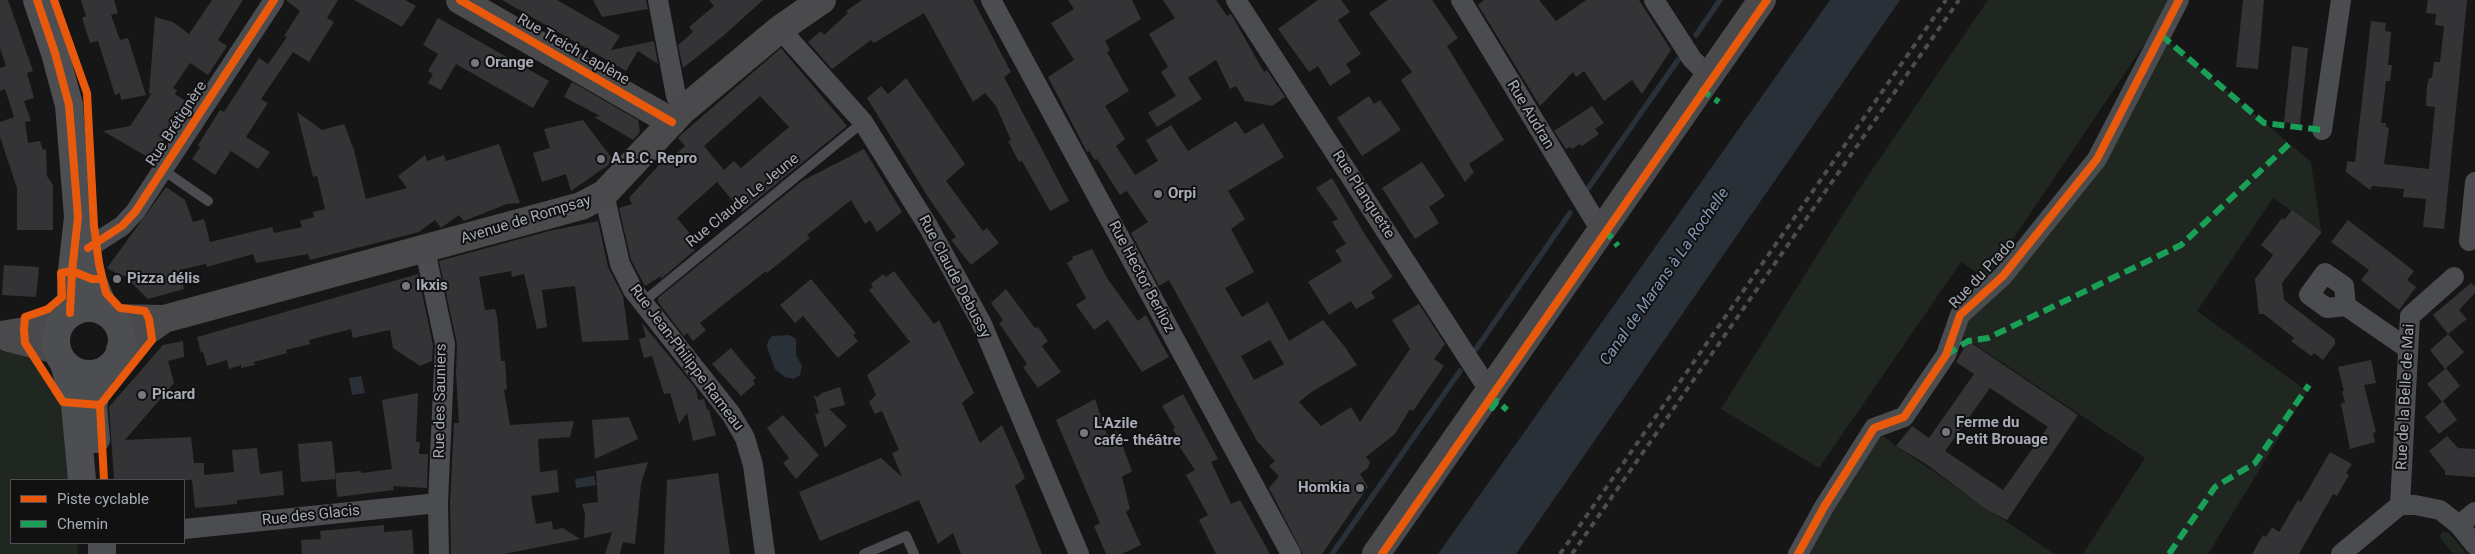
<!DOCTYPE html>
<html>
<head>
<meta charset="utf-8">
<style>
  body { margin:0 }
  #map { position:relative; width:2475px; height:554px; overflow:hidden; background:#161617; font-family:Roboto,sans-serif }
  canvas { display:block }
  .legend { position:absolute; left:10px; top:479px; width:175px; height:65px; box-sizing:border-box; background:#111112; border:1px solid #4d4f54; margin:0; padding:6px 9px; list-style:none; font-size:15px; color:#a8acb7 }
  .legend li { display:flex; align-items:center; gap:10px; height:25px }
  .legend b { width:25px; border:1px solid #4d4f54 }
</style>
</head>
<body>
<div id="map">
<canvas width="2475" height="554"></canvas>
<ul class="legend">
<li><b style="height:6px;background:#e8590c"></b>Piste cyclable</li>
<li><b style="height:6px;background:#1a9f57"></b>Chemin</li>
</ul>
</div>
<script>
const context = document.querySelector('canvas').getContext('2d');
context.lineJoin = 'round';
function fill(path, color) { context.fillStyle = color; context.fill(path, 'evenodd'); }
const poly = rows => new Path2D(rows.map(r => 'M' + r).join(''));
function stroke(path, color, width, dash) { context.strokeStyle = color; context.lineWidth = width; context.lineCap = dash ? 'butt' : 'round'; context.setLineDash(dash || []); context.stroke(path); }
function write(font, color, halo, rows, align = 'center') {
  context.font = font + ' Roboto,sans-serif'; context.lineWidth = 4; context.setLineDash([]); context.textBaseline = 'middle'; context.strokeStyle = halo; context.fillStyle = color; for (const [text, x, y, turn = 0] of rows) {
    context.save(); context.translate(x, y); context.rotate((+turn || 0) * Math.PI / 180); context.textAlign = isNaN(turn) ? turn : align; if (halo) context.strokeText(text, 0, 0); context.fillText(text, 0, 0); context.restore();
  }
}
const green = poly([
  [1988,0,2170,0,2154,30,1986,279,1961,262,1819,468,1721,409,1857,192],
  [2161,35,2311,162,2321,231,2273,198,2197,311,2307,391,2208,554,2083,554,2145,458,1955,331,2097,159],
  [0,336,29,351,65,408,73,480,11,480,11,543,77,543,78,554,0,554],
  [1874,428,1896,446,2054,554,1798,554],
  [2443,531,2449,533,2467,554,2453,554,2441,539,2440,535]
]);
const water = poly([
  [1830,0,1900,0,1516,554,1438,554],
  [789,335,796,339,796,355,802,366,800,375,794,379,785,377,775,369,767,347,768,341,772,336],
  [361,376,365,393,352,395,349,378],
  [594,476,596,485,576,488,575,479]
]);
const stream = poly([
  [1696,35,1720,0],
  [1587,190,1678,60],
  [1476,349,1570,213],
  [1332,554,1460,371]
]);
const building = poly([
  [0,0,8,0,33,71,27,73,34,98,24,101,31,121,25,122,28,143,40,141,43,150,46,149,47,176,53,185,53,230,17,230,17,188,0,137,0,122,14,117,5,89,0,91,0,68,6,66,0,48],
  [81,0,114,0,118,13,111,15,120,40,128,38,146,95,121,100,120,93,115,95,98,41,90,43,82,18,86,16],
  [212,0,243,0,218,40,227,46,208,75,190,63,173,88,177,90,175,94,189,103,151,159,103,131,130,126,152,93,149,94,155,17,173,22,189,34],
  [286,0,338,0,327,18,334,22,309,62,293,52,261,99,268,103,246,137,270,152,258,169,231,151,215,175,192,159,200,147,198,145,220,110,224,112,259,58,268,64,287,37,284,36,300,11],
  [354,0,405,0,416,6,402,27],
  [502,0,557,0,620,36,611,50,654,41,658,64,638,51,626,71],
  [593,0,646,0,648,9,602,17],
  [709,0,763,0,723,36,683,68,678,45,693,32,689,27,714,6],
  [862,0,973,0,1011,72,1004,77,1069,201,1050,211,1022,161,1019,162,1008,141,1011,140,996,106,985,93,973,102,924,13,874,43,871,40,832,69,808,42,821,31,824,35,848,13,846,11],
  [1068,0,1132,0,1141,19,1105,41,1110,50,1107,52,1129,91,1105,106,1125,139,1116,146,1135,175,1158,161,1146,140,1171,125,1188,151,1236,121,1245,134,1263,123,1284,157,1228,191,1245,219,1231,229,1254,272,1225,288,1242,317,1268,302,1289,341,1323,320,1345,347,1357,365,1313,391,1299,402,1321,426,1351,407,1360,422,1410,349,1392,320,1419,304,1445,344,1434,359,1444,366,1413,411,1410,409,1395,434,1366,457,1370,462,1368,468,1360,474,1368,487,1322,554,1303,554,1269,488,1279,476,1269,466,1275,461,1257,441,1169,280,1159,286,1131,233,1148,222,1127,191,1120,195,1097,159,1095,160,1089,151,1087,152,1048,77,1074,60,1051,23,1074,9],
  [1270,340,1284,364,1254,380,1241,356],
  [1163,0,1216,0,1227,16,1231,14,1264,72,1267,70,1285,97,1272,106,1245,101,1236,86,1230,89,1216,60,1188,78,1202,99,1157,127,1148,113,1176,96,1161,72,1168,67,1149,34,1175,18],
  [1318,0,1341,0,1350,12,1338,20,1361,54,1346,64,1351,72,1330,86,1318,66,1309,72,1278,29],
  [1388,0,1432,0,1458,38,1447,46,1504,140,1469,164,1474,172,1465,182,1401,80,1412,72,1369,13],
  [1484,0,1539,0,1556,21,1586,0,1639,0,1671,50,1642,94,1632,80,1604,101,1584,71,1576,77,1573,72,1540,106,1478,5],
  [2243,0,2264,0,2258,69,2236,67],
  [2428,0,2467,0,2444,229,2423,227,2426,199,2403,197,2404,189,2372,186,2370,190,2346,172,2347,161,2355,162,2371,21,2386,23,2385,31,2391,32,2388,65,2392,65,2390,81,2386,81,2381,123,2386,123,2386,127,2389,128,2384,164,2429,169,2435,107,2426,106,2427,86,2429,78,2432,78,2434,62,2440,62,2444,26,2435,25,2436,14,2426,13],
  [438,18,549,81,533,108,456,64,441,90,428,83,433,74,428,71,438,54,423,45],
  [2292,46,2308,48,2300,124,2284,122],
  [781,48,847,126,742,212,717,182,677,218,691,235,687,239,695,250,661,279,661,276,645,286,631,260,619,208,632,204,629,198,659,165,669,160,685,146,678,138,683,133],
  [760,96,789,127,741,168,734,161,724,170,704,146],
  [906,78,965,164,946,181,983,231,987,228,999,243,971,265,951,240,956,237,928,197,867,98,881,86,888,94],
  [572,82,638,120,640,132,633,140,594,117,600,116,564,97],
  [1369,96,1374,104,1380,100,1401,130,1362,156,1337,118],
  [1592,106,1604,123,1595,129,1599,134,1582,146,1580,144,1572,149,1570,147,1566,149,1554,131],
  [297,112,322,130,344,124,354,150,366,199,407,188,398,176,425,155,427,161,444,155,446,161,499,144,520,203,507,204,464,221,459,215,441,228,435,220,419,232,310,260,308,254,256,263,253,254,207,267,206,264,179,270,184,289,148,299,124,275,123,277,107,268,166,187,185,200,193,222,204,219,210,242,272,227,274,233,302,227,300,221,314,217,313,212,325,209,317,176,313,177],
  [583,120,614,161,571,191,566,174,542,182,533,153,550,148,544,129],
  [864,149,902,212,877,232,870,220,865,224,851,200,807,235,810,238,767,273,766,271,700,323,706,330,693,341,687,333,684,336,658,302,658,298,802,181],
  [1422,162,1445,196,1429,207,1439,223,1415,239,1382,188],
  [1332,178,1364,233,1393,277,1371,292,1375,298,1356,309,1351,301,1329,315,1308,282,1342,261,1335,250,1346,244,1332,222,1338,219,1316,188],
  [2292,210,2322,232,2282,283,2284,300,2335,339,2335,344,2323,360,2314,353,2311,356,2291,341,2294,338,2264,314,2259,314,2255,279,2273,255,2261,245,2282,218,2284,220],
  [2348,220,2414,271,2407,280,2416,287,2399,310,2361,280,2369,270,2331,242],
  [598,221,608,267,623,296,629,340,582,342,575,286,542,290,547,327,537,329,524,274,512,277,511,271,479,277,485,310,495,309,497,316,501,361,505,361,507,389,504,390,510,425,574,421,570,437,538,439,540,472,557,470,559,492,531,496,536,524,552,521,553,530,563,528,580,539,504,554,451,554,450,503,454,423,459,423,456,374,457,344,439,261,549,231],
  [1092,249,1107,278,1138,321,1146,315,1169,357,1142,372,1108,320,1094,330,1076,305,1086,298,1067,263,1073,259,1072,257],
  [4,265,39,267,36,297,2,295],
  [894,271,934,324,939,320,974,393,962,403,980,443,1002,425,1025,478,1015,486,1042,554,961,554,953,533,938,544,919,500,820,541,799,492,881,458,902,477,892,453,899,450,882,411,875,414,869,402,876,395,867,375,910,342,869,290,873,287,871,284,883,274,886,277],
  [418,274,433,345,432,361,420,366,393,348,390,330,353,338,351,329,309,340,310,344,286,350,287,353,254,362,255,365,241,368,241,365,229,369,227,360,207,366,203,352,201,353,197,337],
  [811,279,856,333,853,335,858,341,838,358,803,316,795,323,780,305],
  [2471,283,2475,286,2475,293,2459,310,2467,319,2448,334,2433,315],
  [1006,289,1035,328,1038,327,1048,341,1042,346,1061,372,1038,388,1023,367,1027,364,999,323,1003,320,991,303],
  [642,323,696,389,698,400,704,399,707,410,709,410,716,435,693,441,687,413,679,424,670,393,664,394,652,356,644,358,639,339,646,337],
  [2448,334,2464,352,2445,369,2430,350],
  [183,341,184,357,168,361,174,383,125,440,191,437,194,463,204,463,204,475,234,472,232,450,257,448,260,474,282,471,284,495,237,500,237,504,195,508,192,480,114,480,109,407,163,345],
  [1968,341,2078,415,2007,520,1986,509,1926,464,1896,446,1912,426,1929,438,1974,374,1956,362],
  [1990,388,2048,427,2003,490,1945,451],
  [731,348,756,378,753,380,755,384,741,396,712,364],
  [2371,360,2376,383,2364,385,2376,432,2373,433,2375,442,2350,449,2341,404,2345,402,2342,391,2344,391,2338,367],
  [2446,368,2460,386,2442,402,2427,384],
  [840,387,845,405,829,409,847,426,825,448,815,414,819,413,814,395,817,397,822,393],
  [418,393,416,442,420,442,419,454,428,454,427,488,393,486,394,490,337,497,335,473,361,471,361,473,392,469,382,400],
  [1183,394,1218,459,1211,462,1231,504,1240,500,1270,554,1216,554,1199,520,1208,515,1186,475,1195,470,1179,446,1181,444,1173,429,1175,428,1162,406],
  [1095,399,1107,435,1117,431,1132,471,1122,477,1130,509,1126,512,1141,545,1122,554,1106,554,1094,526,1100,523,1056,420],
  [2443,401,2457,420,2439,434,2425,417],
  [783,415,819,455,796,479,783,463,789,458,767,428],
  [629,417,638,439,595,459,592,420],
  [2447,436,2458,448,2475,449,2475,477,2445,475,2445,471,2429,451],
  [332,441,336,479,301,482,298,444],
  [2330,452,2352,464,2346,473,2349,475,2337,496,2333,494,2299,554,2252,554,2263,535,2266,537,2272,527,2279,532,2298,500,2301,502],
  [648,462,641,484,635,544,623,542,620,554,605,554,612,532,584,538,585,513,582,504,598,502,596,471],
  [718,473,730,554,664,554,667,480],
  [384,525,384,532,412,530,414,554,302,554,301,540,321,539,320,531]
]);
const lane = poly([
  [163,170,208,201],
  [643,302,863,122],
  [864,554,906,536,914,554]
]);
const street = poly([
  [658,0,676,96,683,110],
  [991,0,1291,554],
  [1236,0,1483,381,1491,389],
  [1461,0,1594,219,1602,228],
  [1654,0,1692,59,1709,76],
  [780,29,863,122,928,226,981,322,1079,554],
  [2322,130,2341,0],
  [604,194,620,264,633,290,731,414,745,438,753,465,765,554],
  [2469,241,2475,182],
  [88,248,122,226,135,212,274,0],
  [425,250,445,344,438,503,439,554],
  [2346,306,2344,286,2325,273,2309,295,2327,308,2346,306,2407,348],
  [2400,505,2410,316,2454,277],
  [2459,525,2475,512],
  [184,529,438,503],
  [1798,554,1824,507,1874,428,1904,417,1946,355,1960,315,2003,276,2097,159,2179,0],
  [2341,554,2400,505,2415,505,2440,510,2459,525,2475,545]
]);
const secondary = poly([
  [460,0,672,122],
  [113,318,164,319,581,206,604,194,683,110,780,29,822,0],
  [1,335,43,328,61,322],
  [9,338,57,350],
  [120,350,164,319],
  [1376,554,1762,0]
]);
const primary = poly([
  [37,0,55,53,69,105,78,217,72,271,70,313],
  [84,235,92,279,105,311],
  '56 341a33 33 0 1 1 66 0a33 33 0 1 1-66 0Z',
  [64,363,75,404,82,480],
  [96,439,93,405,101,372],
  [102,543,102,554]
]);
const rail = poly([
  [1560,554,1946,0],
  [1572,554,1959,0]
]);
const quiet = poly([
  [2161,35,2264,123,2322,130],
  [1700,89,1719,102],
  [1604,229,1618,246],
  [1946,355,1968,341,1988,338,2181,245,2289,144],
  [1491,406,1492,408,1497,401,1507,410],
  [2169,554,2215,487,2255,463,2309,385]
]);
const cycleway = poly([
  [37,0,55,53,69,105,78,217,72,271,70,313],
  [54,0,87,93,94,226,99,264,106,293,120,308,145,311,149,319,152,340,100,405,104,480],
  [460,0,672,122],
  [88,248,122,226,135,212,274,0],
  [100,405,63,402,25,343,24,330,25,317,48,309,62,297,61,273,72,271,92,279,102,279],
  [1382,554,1767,0],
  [1798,554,1824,507,1874,428,1904,417,1946,355,1960,315,2003,276,2097,159,2179,0]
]);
const markers = [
  [475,63,5,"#75787f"],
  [601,159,5,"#75787f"],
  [1158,194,5,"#75787f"],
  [117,279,5,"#75787f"],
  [406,286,5,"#75787f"],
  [142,395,5,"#75787f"],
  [1946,432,5,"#75787f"],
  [1084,433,5,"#75787f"],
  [1360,488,5,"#75787f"]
];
const streetNames = [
  ["Rue Treich Laplène",573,50,30],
  ["Rue Audran",1530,115,59],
  ["Rue Brétignère",177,124,-57],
  ["Rue Planquette",1363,195,57],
  ["Rue Claude Le Jeune",743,201,-39],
  ["Avenue de Rompsay",526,220,-17],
  ["Rue du Prado",1983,274,-47],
  ["Rue Claude Debussy",954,277,62],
  ["Rue Hector Berlioz",1141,277,62],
  ["Rue Jean-Philippe Rameau",686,358,53],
  ["Rue de la Belle de Mai",2406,397,-87],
  ["Rue des Sauniers",441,401,-89],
  ["Rue des Glacis",311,516,-6]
];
const poiNames = [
  ["Orange",485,63],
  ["A.B.C. Repro",611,159],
  ["Orpi",1168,194],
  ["Pizza délis",127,279],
  ["Ikxis",416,286],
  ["Picard",152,395],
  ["Ferme du",1956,423],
  ["Petit Brouage",1956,440],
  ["L'Azile",1094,424],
  ["café- théâtre",1094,441],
  ["Homkia",1350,488,"right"]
];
const waterNames = [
  ["Canal de Marans à La Rochelle",1665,277,-55]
];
fill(green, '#202721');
fill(water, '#2a3038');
stroke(stream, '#2a3038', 5.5);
fill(building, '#343436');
stroke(lane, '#4b4c4f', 10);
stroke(street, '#4b4c4f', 20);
stroke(secondary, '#4a4a4d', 28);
stroke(primary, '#4d4e51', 28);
stroke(rail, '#4c4d50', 4, [6, 5]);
stroke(quiet, '#1a9f57', 6, [12, 6]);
stroke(cycleway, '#e8590c', 8);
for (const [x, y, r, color] of markers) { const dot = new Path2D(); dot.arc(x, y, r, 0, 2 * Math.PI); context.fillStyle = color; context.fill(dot); stroke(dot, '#111112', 2); }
write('15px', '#a8acb7', '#111112', streetNames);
write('bold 15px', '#a8acb7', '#111112', poiNames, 'left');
write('italic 16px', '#7f97b2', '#111112', waterNames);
</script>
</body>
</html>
